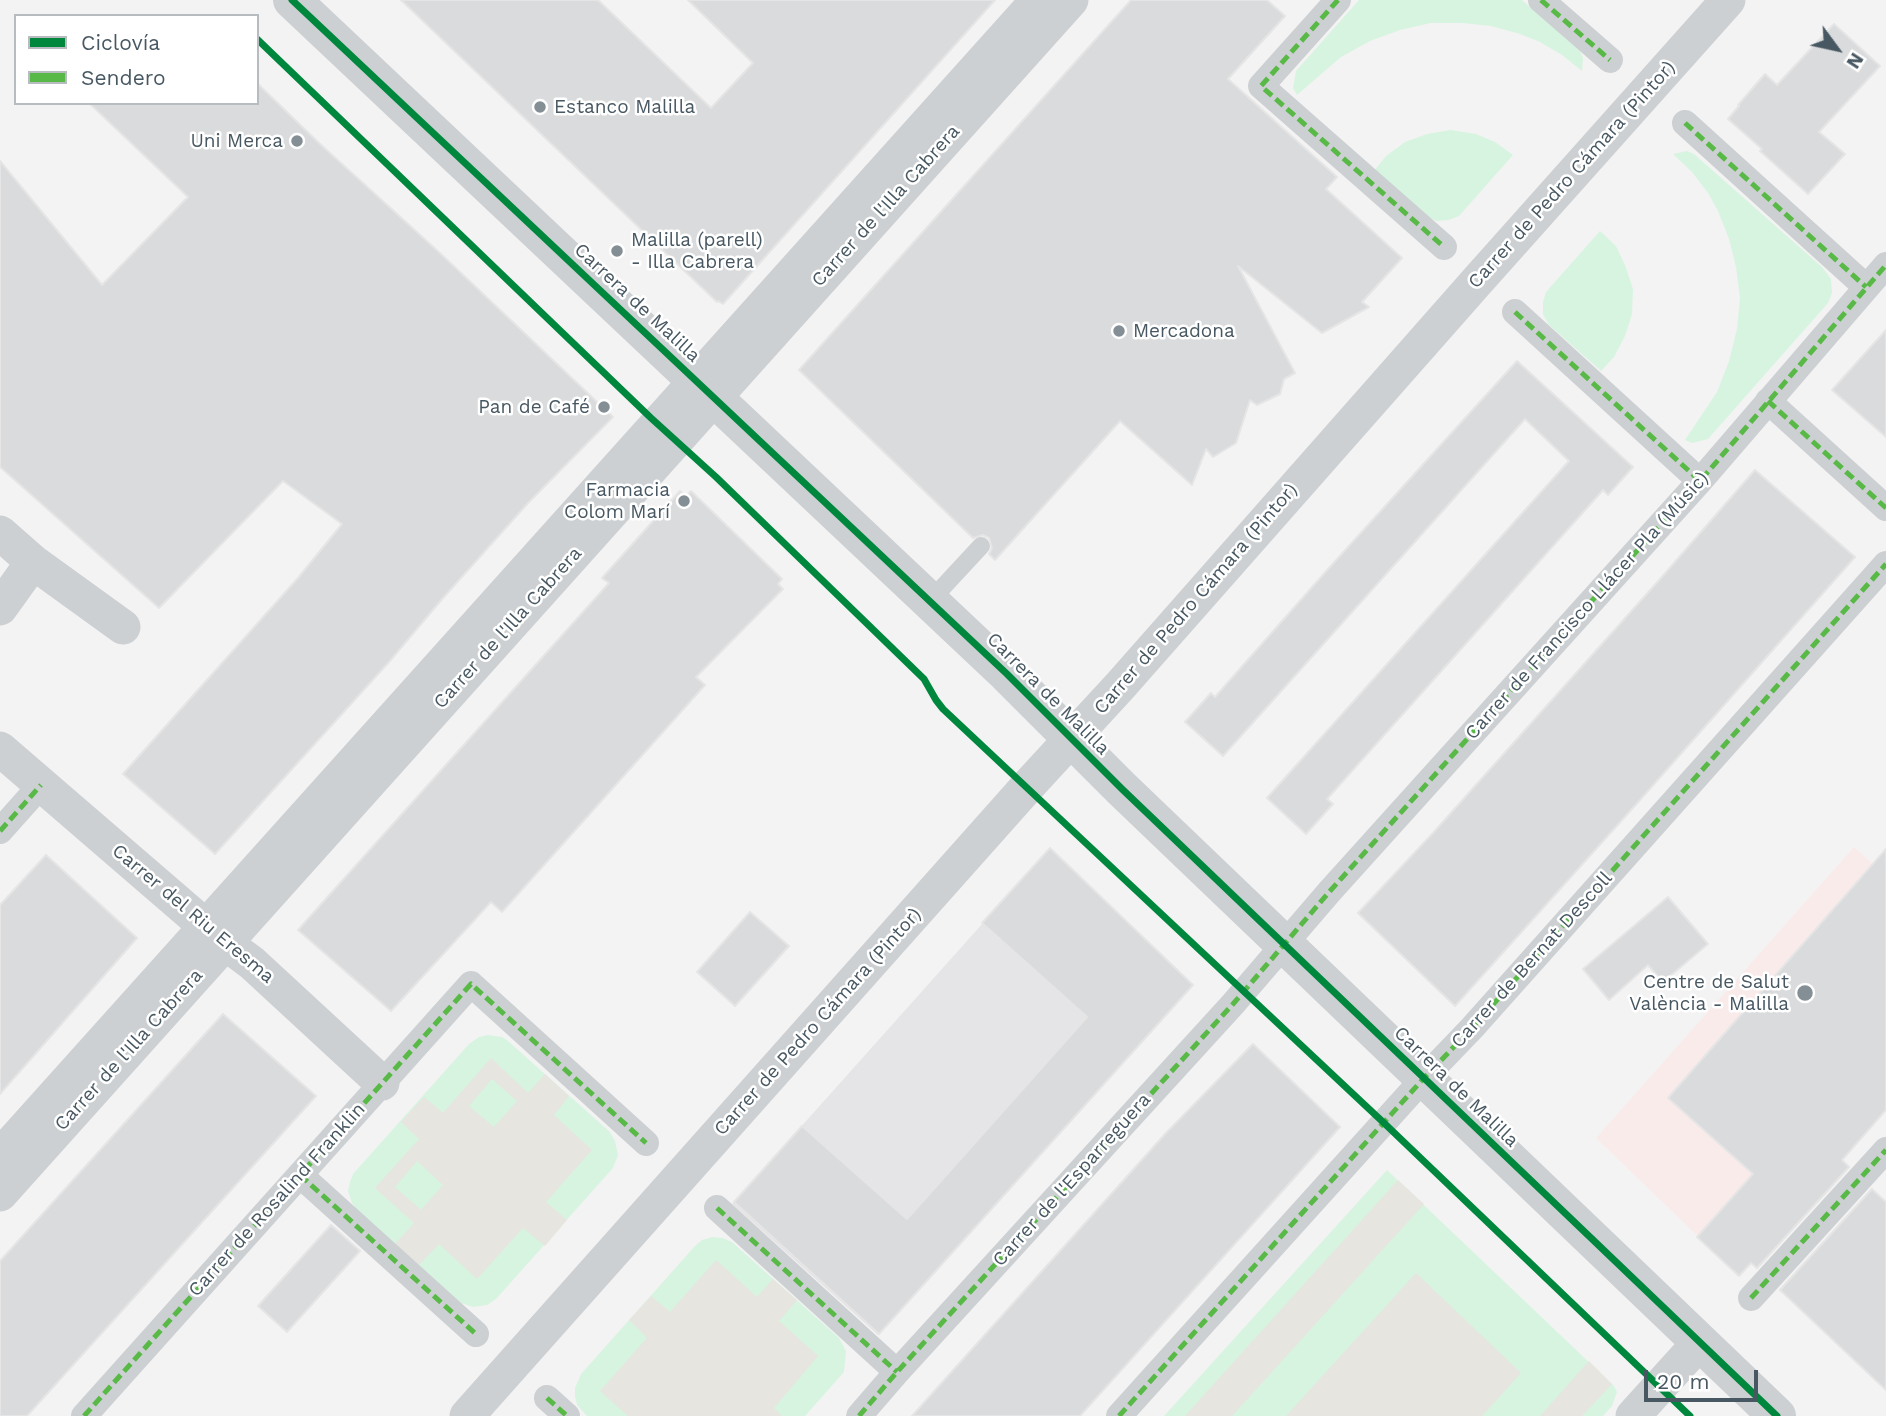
<!DOCTYPE html>
<html>
<head>
<meta charset="utf-8">
<style>
  body { margin:0 }
  #map { position:relative; width:1886px; height:1416px; overflow:hidden; background:#f4f3f3; font-family:"Work Sans",sans-serif }
  canvas { display:block }
  .legend { position:absolute; left:14px; top:14px; width:245px; height:91px; box-sizing:border-box; background:#fff; border:2px solid #b6bcc0; margin:0; padding:9px 12px; list-style:none; font-size:21px; color:#485862 }
  .legend li { display:flex; align-items:center; gap:14px; height:35px }
  .legend b { width:35px; border:2px solid #b6bcc0 }
  .north { position:absolute; left:1802px; top:14px; width:70px; height:70px; -webkit-text-stroke:5px #fff; paint-order:stroke; rotate:123deg; font-size:19px; font-weight:700; line-height:28px; text-align:center; color:#485862 }
  .north::after { content:''; display:block; margin:auto; width:24px; height:32px; background:#485862; clip-path:polygon(50% 0,100% 100%,50% 72%,0 100%) }
  .scale { position:absolute; left:1644px; top:1370px; width:114px; height:32px; box-sizing:border-box; border:4px solid #485862; border-top:0; padding-left:9px; font-size:21px; line-height:24px; white-space:nowrap; color:#485862; -webkit-text-stroke:5px #fff; paint-order:stroke }
</style>
</head>
<body>
<div id="map">
<canvas width="1886" height="1416"></canvas>
<ul class="legend">
<li><b style="height:9px;background:#00873e"></b>Ciclovía</li>
<li><b style="height:9px;background:#58b947"></b>Sendero</li>
</ul>
<div class="north">N</div>
<div class="scale">20 m</div>
</div>
<script>
const context = document.querySelector('canvas').getContext('2d');
context.lineJoin = 'round';
function fill(path, color) { context.fillStyle = color; context.fill(path, 'evenodd'); }
const poly = rows => new Path2D(rows.map(r => 'M' + r).join(''));
function stroke(path, color, width, dash) { context.strokeStyle = color; context.lineWidth = width; context.lineCap = dash ? 'butt' : 'round'; context.setLineDash(dash || []); context.stroke(path); }
function write(font, color, halo, rows, align = 'center') {
  context.font = font + ' "Work Sans",sans-serif'; context.lineWidth = 5; context.setLineDash([]); context.textBaseline = 'middle'; context.strokeStyle = halo; context.fillStyle = color; for (const [text, x, y, turn = 0] of rows) {
    context.save(); context.translate(x, y); context.rotate((+turn || 0) * Math.PI / 180); context.textAlign = isNaN(turn) ? turn : align; if (halo) context.strokeText(text, 0, 0); context.fillText(text, 0, 0); context.restore();
  }
}
const education = poly([
  [1050,848,1193,985,878,1335,732,1204]
]);
const medical = poly([
  [1854,847,1886,876,1886,1110,1739,1276,1596,1138]
]);
const green = poly([
  [1359,0,1522,0,1580,51,1583,58,1582,71,1562,55,1540,42,1520,34,1491,26,1462,23,1431,23,1400,30,1370,41,1341,57,1297,95,1293,88,1296,71],
  [1450,130,1476,134,1495,142,1513,155,1459,216,1449,220,1437,221,1426,217,1374,171,1386,156,1405,142,1427,134],
  [1687,151,1694,154,1822,267,1831,279,1832,293,1828,303,1708,439,1692,443,1685,440,1717,392,1729,361,1737,329,1740,298,1736,267,1729,239,1718,211,1708,193,1692,172,1673,154],
  [1600,231,1616,246,1625,265,1633,289,1632,314,1625,336,1614,357,1601,371,1549,325,1543,314,1543,302,1546,292],
  [488,1035,502,1037,508,1041,610,1132,615,1141,618,1155,613,1168,496,1299,487,1305,473,1307,461,1303,356,1209,352,1203,348,1191,350,1182,353,1174,469,1044,479,1037],
  [1387,1170,1614,1386,1617,1392,1612,1406,1603,1416,1164,1416],
  [712,1237,723,1238,732,1242,839,1338,846,1351,844,1372,805,1416,587,1416,577,1405,575,1396,575,1388,581,1374,695,1246,702,1240]
]);
const sand = poly([
  [491,1058,528,1093,545,1074,569,1096,554,1115,592,1150,546,1202,567,1220,545,1246,523,1228,477,1279,439,1244,419,1265,395,1244,414,1223,375,1188,419,1139,401,1122,424,1097,443,1113],
  [492,1079,517,1101,494,1127,469,1106],
  [417,1161,443,1185,421,1210,395,1187],
  [1398,1180,1424,1204,1232,1416,1185,1416],
  [716,1260,757,1297,773,1279,797,1300,779,1321,818,1356,774,1408,782,1416,628,1416,600,1391,647,1338,629,1320,651,1296,670,1312],
  [1416,1273,1521,1373,1482,1416,1286,1416],
  [1589,1361,1612,1384,1582,1416,1540,1416]
]);
const building = poly([
  [401,0,598,0,711,108,753,63,688,0,995,0,723,304,718,301,717,302,401,0],
  [1131,0,1267,0,1285,16,1228,79,1337,177,1326,189,1402,258,1362,302,1369,307,1322,333,1238,266,1295,373,1284,379,1280,394,1257,405,1250,400,1236,443,1213,457,1206,449,1192,485,1120,421,995,560,989,554,992,548,989,538,983,535,973,538,799,370,1131,0],
  [1834,24,1880,66,1819,132,1845,154,1808,194,1760,151,1762,149,1728,119,1739,106,1738,105,1765,74,1777,85,1834,24],
  [257,83,319,143,441,254,613,417,529,502,443,598,389,662,215,854,123,774,298,578,342,524,283,481,159,608,0,467,0,161,102,285,188,197,89,103,257,103,257,83],
  [1886,330,1886,437,1832,390,1886,330],
  [1517,361,1633,467,1608,495,1603,490,1327,799,1333,804,1306,834,1267,798,1569,461,1525,419,1223,756,1185,722,1211,693,1215,697,1329,568,1517,361],
  [1755,470,1855,557,1640,800,1455,1006,1358,913,1433,833,1661,578,1755,470],
  [680,491,686,496,691,491,782,579,778,584,783,589,696,677,705,685,502,912,491,902,391,1011,298,930,609,583,602,578,680,491],
  [1050,848,1193,985,879,1334,734,1202,802,1126,907,1219,1087,1017,982,923,1050,848],
  [1886,849,1886,1110,1842,1160,1849,1167,1757,1268,1751,1263,1739,1276,1697,1237,1753,1174,1668,1098,1886,849],
  [46,855,137,938,0,1094,0,905,46,855],
  [1668,897,1708,944,1663,982,1648,965,1609,1000,1583,969,1668,897],
  [750,912,789,946,735,1006,697,972,750,912],
  [223,1014,316,1096,27,1416,0,1416,0,1261,223,1014],
  [1253,1044,1340,1127,1080,1416,912,1416,1166,1133,1253,1044],
  [1872,1189,1886,1202,1886,1390,1780,1290,1872,1189],
  [331,1225,360,1251,287,1332,258,1306,331,1225]
]);
const service = poly([
  [930,601,981,546]
]);
const pedestrian = poly([
  [1338,0,1261,86,1444,247],
  [1541,0,1610,60],
  [1685,123,1866,287],
  [1515,312,1700,481],
  [1768,401,1886,508],
  [0,831,41,785],
  [300,1175,476,1334],
  [717,1208,897,1372],
  [1751,1298,1886,1150],
  [547,1398,567,1416],
  [84,1416,471,984,646,1143],
  [859,1416,897,1372,1233,1004,1330,891,1700,481,1886,265],
  [1119,1416,1424,1078,1472,1028,1886,564]
]);
const minor = poly([
  [0,533,33,562,0,608],
  [33,562,123,627],
  [0,749,225,943,252,963,382,1083],
  [0,1156,1038,0],
  [0,1194,1071,0],
  [467,1416,1026,788,1120,686,1479,279,1728,0],
  [1633,1416,1700,1342]
]);
const tertiary = poly([
  [292,0,1007,674,1122,789,1777,1416]
]);
const quiet = poly([
  [1338,0,1261,86,1444,247],
  [1541,0,1610,60],
  [1685,123,1866,287],
  [1515,312,1700,481],
  [1768,401,1886,508],
  [0,831,41,785],
  [300,1175,476,1334],
  [717,1208,897,1372],
  [1751,1298,1886,1150],
  [547,1398,567,1416],
  [84,1416,471,984,646,1143],
  [859,1416,897,1372,1233,1004,1330,891,1700,481,1886,265],
  [1119,1416,1424,1078,1472,1028,1886,564]
]);
const cycleway = poly([
  [292,0,1007,674,1122,789,1777,1416],
  [257,39,651,418,716,477,924,679,936,700,943,709,1384,1123,1690,1416]
]);
const markers = [
  [540,107,7,"#848e95"],
  [297,141,7,"#848e95"],
  [617,251,7,"#848e95"],
  [1119,331,7,"#848e95"],
  [604,407,7,"#848e95"],
  [684,501,7,"#848e95"],
  [1805,993,9,"#848e95"]
];
const poiNames = [
  ["Estanco Malilla",554,107,"left"],
  ["Uni Merca",283,141],
  ["Malilla (parell)",631,240,"left"],
  ["- Illa Cabrera",631,262,"left"],
  ["Mercadona",1133,331,"left"],
  ["Pan de Café",590,407],
  ["Farmacia",670,490],
  ["Colom Marí",670,512],
  ["Centre de Salut",1789,982],
  ["València - Malilla",1789,1004]
];
const streetNames = [
  ["Carrer de Pedro Cámara (Pintor)",1572,175,-48],
  ["Carrer de l'Illa Cabrera",886,206,-48],
  ["Carrera de Malilla",637,303,43],
  ["Carrer de Pedro Cámara (Pintor)",1196,599,-49],
  ["Carrer de Francisco Llácer Pla (Músic)",1587,606,-48],
  ["Carrer de l'Illa Cabrera",508,628,-48],
  ["Carrera de Malilla",1048,694,45],
  ["Carrer del Riu Eresma",193,914,40],
  ["Carrer de Bernat Descoll",1532,960,-48],
  ["Carrer de Pedro Cámara (Pintor)",818,1022,-48],
  ["Carrer de l'Illa Cabrera",129,1050,-48],
  ["Carrera de Malilla",1456,1087,44],
  ["Carrer de l'Esparreguera",1072,1180,-48],
  ["Carrer de Rosalind Franklin",277,1200,-48]
];
fill(education, '#e5e4e6');
fill(medical, '#faebeb');
fill(green, '#d7f4e0');
fill(sand, '#e7e5df');
fill(building, '#dadbdc');
stroke(building, '#e5e5e6', 2);
stroke(service, '#cdd0d2', 18);
stroke(pedestrian, '#cdd0d2', 26);
stroke(minor, '#cdd0d2', 35);
stroke(tertiary, '#cdd0d2', 38);
stroke(quiet, '#58b947', 5, [10, 5]);
stroke(cycleway, '#00873e', 7);
for (const [x, y, r, color] of markers) { const dot = new Path2D(); dot.arc(x, y, r, 0, 2 * Math.PI); context.fillStyle = color; context.fill(dot); stroke(dot, '#fff', 2.5); }
write('19px', '#485862', '#fff', poiNames, 'right');
write('19px', '#485862', '#fff', streetNames);
</script>
</body>
</html>
